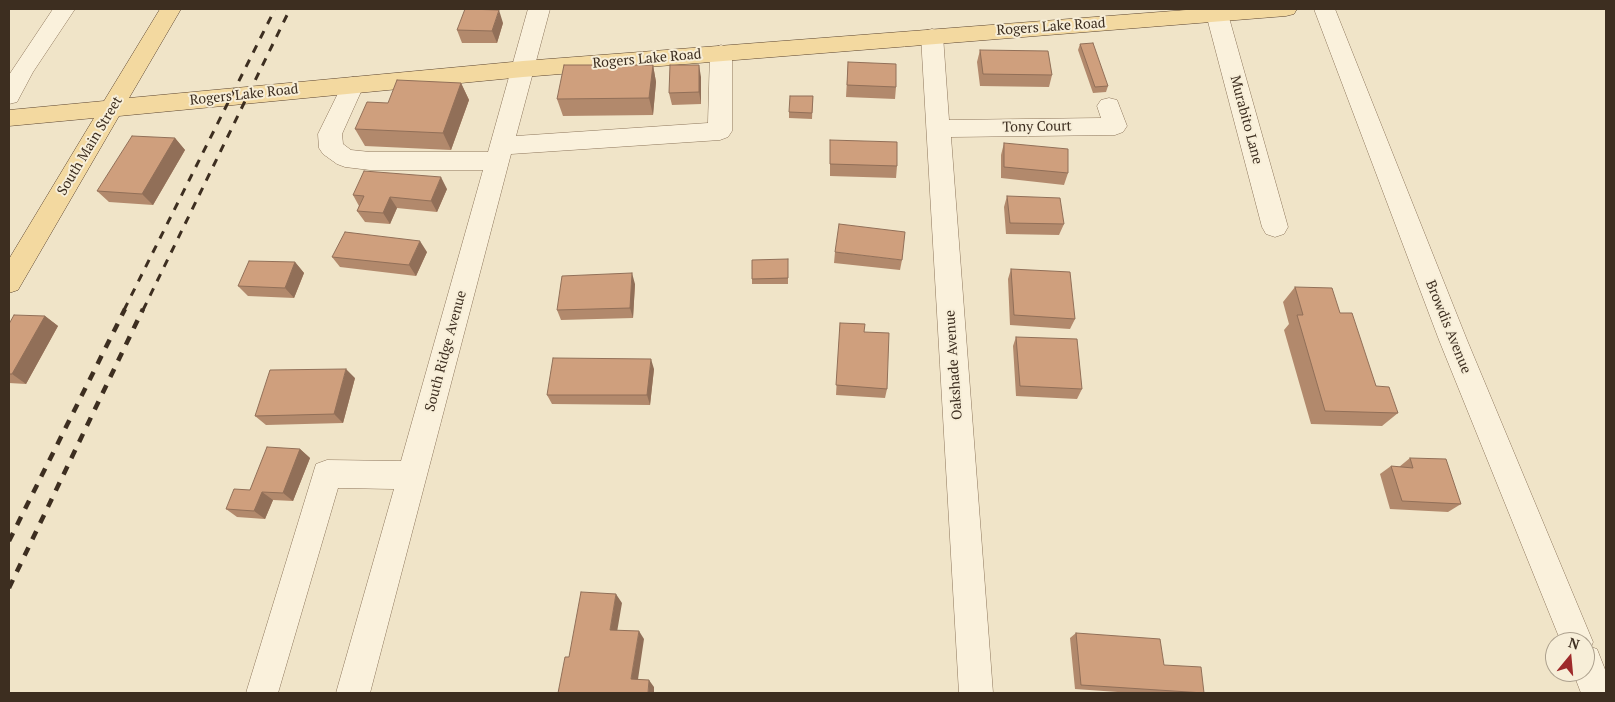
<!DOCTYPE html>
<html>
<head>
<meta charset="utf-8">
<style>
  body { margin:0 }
  #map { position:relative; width:1615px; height:702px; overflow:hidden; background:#f0e4c8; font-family:"PT Serif",serif }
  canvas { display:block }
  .frame { position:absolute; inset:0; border:10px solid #3d2e20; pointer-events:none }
  .north { position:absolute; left:1545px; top:632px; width:50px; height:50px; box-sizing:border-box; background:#f7eed8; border:1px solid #ada18e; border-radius:50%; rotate:17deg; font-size:14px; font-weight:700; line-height:20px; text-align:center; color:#3d2e20 }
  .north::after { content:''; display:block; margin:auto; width:18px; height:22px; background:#9e2a2b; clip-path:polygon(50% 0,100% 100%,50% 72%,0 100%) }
</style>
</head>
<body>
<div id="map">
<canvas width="1615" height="702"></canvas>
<div class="frame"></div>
<div class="north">N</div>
</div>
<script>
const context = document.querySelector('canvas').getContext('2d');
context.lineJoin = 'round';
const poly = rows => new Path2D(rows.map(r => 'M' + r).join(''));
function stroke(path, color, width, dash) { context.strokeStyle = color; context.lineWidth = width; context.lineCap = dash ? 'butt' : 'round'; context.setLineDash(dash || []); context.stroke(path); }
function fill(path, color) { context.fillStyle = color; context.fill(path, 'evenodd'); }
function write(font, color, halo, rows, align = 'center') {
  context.font = font + ' "PT Serif",serif'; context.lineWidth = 4; context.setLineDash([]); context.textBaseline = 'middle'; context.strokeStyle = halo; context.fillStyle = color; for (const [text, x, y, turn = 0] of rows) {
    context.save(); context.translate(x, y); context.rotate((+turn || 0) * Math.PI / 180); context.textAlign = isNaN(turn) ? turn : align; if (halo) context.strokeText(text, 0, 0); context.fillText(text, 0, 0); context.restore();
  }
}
const minor = poly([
  [53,9,75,9,33,72,17,102,9,104,9,75,53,9],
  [528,9,550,9,516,136,708,123,710,53,713,48,721,45,729,48,732,53,732,131,728,137,720,140,511,154,370,693,336,693,394,489,338,488,278,693,246,693,316,464,327,460,401,461,483,170,370,170,345,167,337,164,323,154,319,148,318,134,345,79,353,77,361,79,364,85,342,134,343,144,351,150,370,152,488,152,528,9],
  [1209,9,1224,9,1228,14,1288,227,1284,234,1275,237,1266,234,1262,227,1206,14,1209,9],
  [1314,9,1335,9,1467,340,1593,642,1591,647,1597,649,1606,672,1606,693,1581,693,1573,672,1585,672,1585,642,1561,642,1439,340,1314,9],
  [932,29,940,31,943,36,949,120,1101,118,1097,106,1101,100,1109,98,1117,100,1127,126,1123,132,1115,135,951,137,993,693,959,693,921,36,924,31,932,29]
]);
const major = poly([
  [160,9,181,9,129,98,523,61,1199,9,1297,9,1294,14,1286,16,523,77,119,116,18,290,9,293,9,259,94,118,9,126,9,110,104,101,160,9]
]);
const railFar1 = poly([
  [124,310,275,9],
  [143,310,290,9]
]);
const rail = poly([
  [9,541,125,309],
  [9,588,143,309]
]);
const wall = poly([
  [503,23,497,43,462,43,457,30],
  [1080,44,1108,86,1106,92,1093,93,1078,50],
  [980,50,1052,75,1049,87,980,86,977,62],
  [848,62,896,87,895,99,846,97],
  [653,65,656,82,653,115,563,116,557,99],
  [701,77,701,104,672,105,669,93],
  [461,83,469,100,451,150,365,146,355,129,388,103],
  [813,96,812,119,789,118,789,112],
  [175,138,185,150,153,205,109,202,97,191],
  [830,140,897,166,896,178,830,176],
  [1004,143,1068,173,1064,185,1001,178,1001,155],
  [447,189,437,212,397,208,390,224,365,222,357,211,359,206,353,195],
  [1007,196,1064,224,1059,235,1006,234,1004,207],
  [427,252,416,276,340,267,332,257],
  [835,252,902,260,900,270,834,263],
  [788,259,788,284,752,284,752,279],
  [295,262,304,273,294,298,248,296,238,286],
  [1011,269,1075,319,1070,329,1010,325,1008,279],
  [635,284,633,318,561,320,557,310],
  [1295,287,1340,313,1376,386,1398,413,1382,426,1311,424,1284,330,1289,324,1283,302],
  [45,316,58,326,26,384,9,383,9,324],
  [840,323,887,389,885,398,836,395],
  [1016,337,1082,389,1077,399,1016,396,1013,346],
  [654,369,650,405,552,404,547,395],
  [355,378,343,423,266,425,255,416],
  [300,449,310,458,293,501,273,500,265,519,237,517,226,509],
  [1410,458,1461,504,1448,512,1390,509,1380,474,1391,466,1399,467],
  [1076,633,1164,665,1204,693,1132,693,1075,689,1070,638]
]);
const shadedWall = poly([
  [499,10,503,23,497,43,492,31],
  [653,65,656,82,653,115,649,98],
  [699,65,701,77,701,104,699,92],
  [461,83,469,100,451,150,443,133],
  [175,138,185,150,153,205,142,194],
  [441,177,447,189,437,212,431,201],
  [390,197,397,208,390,224,383,213],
  [420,241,427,252,416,276,409,265],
  [295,262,304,273,294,298,285,288],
  [632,273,635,284,633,318,630,308],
  [45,316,58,326,26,384,12,374],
  [651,359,654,369,650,405,647,395],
  [346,369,355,378,343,423,334,414],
  [300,449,310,458,293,501,283,493],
  [262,492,273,500,265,519,254,511],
  [616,594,622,603,616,638,610,630],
  [639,631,644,639,637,686,631,679],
  [649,680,654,687,654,693,648,693]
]);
const building = poly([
  [465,9,499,10,492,31,457,30,465,9],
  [1093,43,1108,86,1095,87,1080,44,1093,43],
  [980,50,1048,51,1052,75,983,74,980,50],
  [848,62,896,64,896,87,847,85,848,62],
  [564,65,653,65,649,98,557,99,564,65],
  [670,65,699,65,699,92,669,93,670,65],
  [397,80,461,83,443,133,355,129,367,102,388,103,397,80],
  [790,96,813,96,812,113,789,112,790,96],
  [132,136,175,138,142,194,97,191,132,136],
  [830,140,897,142,897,166,830,164,830,140],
  [1004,143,1068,149,1068,173,1004,167,1004,143],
  [364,171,441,177,431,201,390,197,383,213,357,211,364,196,353,195,364,171],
  [1007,196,1060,198,1064,224,1010,223,1007,196],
  [839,224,905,232,902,260,835,252,839,224],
  [345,232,420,241,409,265,332,257,345,232],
  [788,259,788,278,752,279,752,260,788,259],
  [249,261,295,262,285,288,238,286,249,261],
  [1011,269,1070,272,1075,319,1014,315,1011,269],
  [632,273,630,308,557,310,562,276,632,273],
  [1295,287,1332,288,1340,313,1352,313,1376,386,1389,387,1398,413,1325,411,1297,315,1303,315,1295,287],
  [14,315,45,316,12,374,9,374,9,324,14,315],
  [840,323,865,324,864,332,889,333,887,389,836,385,840,323],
  [1016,337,1077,339,1082,389,1020,386,1016,337],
  [553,358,651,359,647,395,547,395,553,358],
  [346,369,334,414,255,416,270,370,346,369],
  [267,447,300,449,283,493,262,492,254,511,226,509,234,489,250,490,267,447],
  [1410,458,1446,459,1461,504,1402,501,1391,466,1413,468,1410,458],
  [581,592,616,594,610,630,639,631,631,679,649,680,648,693,558,693,565,657,569,657,581,592],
  [1076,633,1160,639,1164,665,1201,667,1204,693,1081,685,1076,633]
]);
const streetNames = [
  ["Rogers Lake Road",1051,27,-4],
  ["Rogers Lake Road",647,59,-5],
  ["Rogers Lake Road",244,95,-6],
  ["Murabito Lane",1246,120,75],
  ["Tony Court",1037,127,-1],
  ["South Main Street",90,146,-59],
  ["Browdis Avenue",1448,327,68],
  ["South Ridge Avenue",446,351,-75],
  ["Oakshade Avenue",954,365,-94]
];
stroke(minor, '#8d765c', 1);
stroke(major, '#5b4430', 1);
fill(minor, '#faf1dc');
fill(major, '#f3d9a0');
stroke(railFar1, '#3d2e20', 3, [8, 8]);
stroke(rail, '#3d2e20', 4.5, [9, 9]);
fill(wall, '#b2896c');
fill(shadedWall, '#916f58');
fill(building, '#cf9f7d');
stroke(building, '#916f58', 1);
write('14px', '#3d2e20', '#f7eed8', streetNames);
</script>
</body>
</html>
